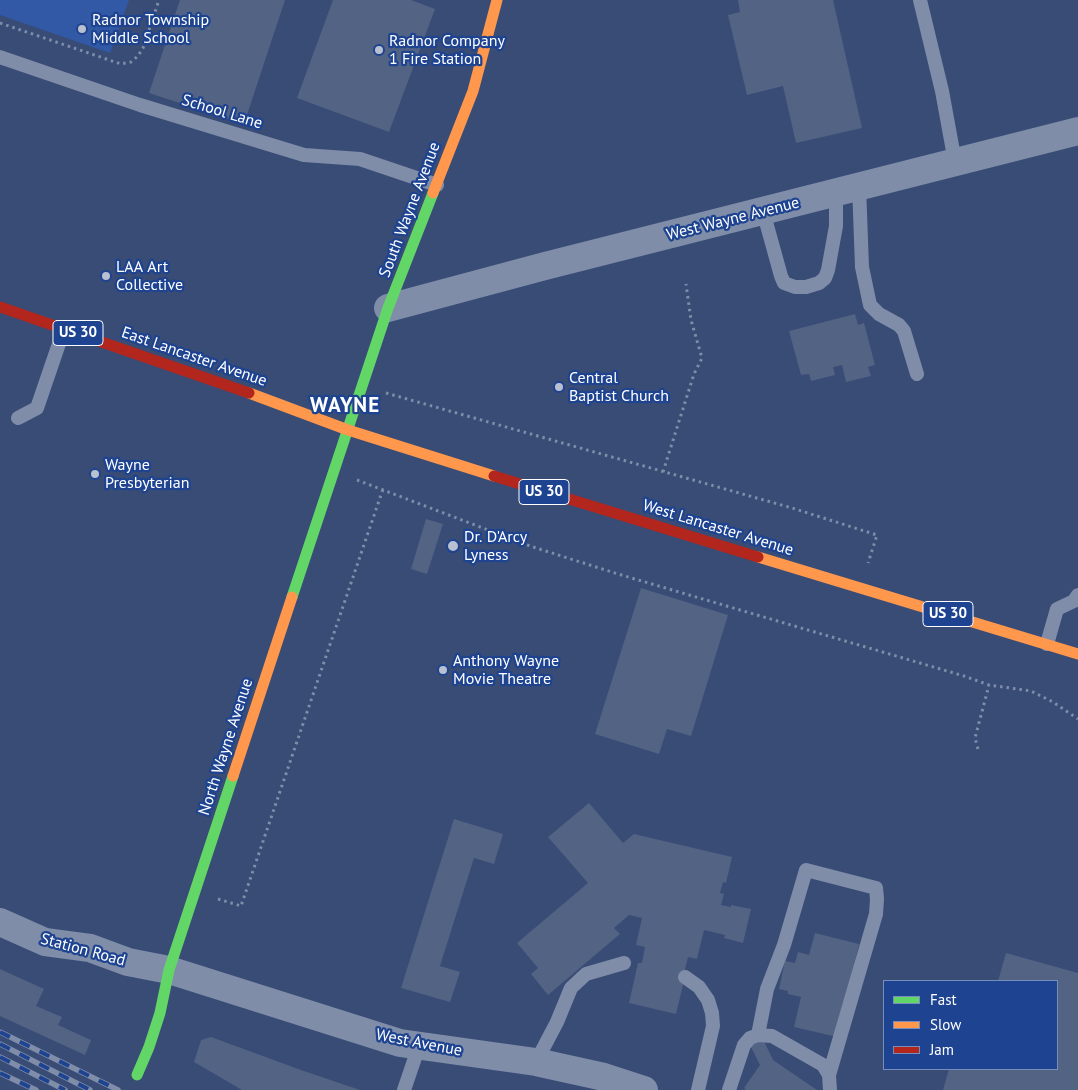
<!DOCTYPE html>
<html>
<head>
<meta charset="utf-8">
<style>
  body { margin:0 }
  #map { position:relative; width:1078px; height:1090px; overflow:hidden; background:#384c76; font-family:"PT Sans",sans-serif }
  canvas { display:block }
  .legend { position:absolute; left:883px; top:980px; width:175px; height:90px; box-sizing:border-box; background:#1d4391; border:1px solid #778ebd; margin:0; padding:6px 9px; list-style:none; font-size:15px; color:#fff }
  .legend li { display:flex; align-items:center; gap:10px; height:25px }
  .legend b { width:25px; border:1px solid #778ebd }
</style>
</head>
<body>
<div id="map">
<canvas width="1078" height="1090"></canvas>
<ul class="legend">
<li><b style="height:6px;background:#63d668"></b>Fast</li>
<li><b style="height:6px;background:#ff974d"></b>Slow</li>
<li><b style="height:6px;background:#b3261e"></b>Jam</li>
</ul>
</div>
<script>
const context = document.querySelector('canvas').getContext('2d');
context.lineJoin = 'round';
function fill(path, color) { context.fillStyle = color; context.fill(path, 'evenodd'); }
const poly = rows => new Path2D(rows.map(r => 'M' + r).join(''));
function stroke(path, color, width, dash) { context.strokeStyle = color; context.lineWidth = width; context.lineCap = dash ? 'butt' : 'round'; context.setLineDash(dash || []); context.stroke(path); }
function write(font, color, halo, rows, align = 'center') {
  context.font = font + ' "PT Sans",sans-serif'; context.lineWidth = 4.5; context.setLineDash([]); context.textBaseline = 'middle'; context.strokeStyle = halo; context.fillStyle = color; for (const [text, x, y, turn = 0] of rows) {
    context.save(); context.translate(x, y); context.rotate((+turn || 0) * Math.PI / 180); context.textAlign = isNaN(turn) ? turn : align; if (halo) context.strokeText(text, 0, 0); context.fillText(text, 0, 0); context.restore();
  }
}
const green = poly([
  [0,0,129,0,110,53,0,15]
]);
const building = poly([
  [180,0,285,0,244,124,149,93],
  [333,0,411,0,435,9,389,132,297,98],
  [738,0,833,0,862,128,796,143,783,86,747,95,728,15,740,12],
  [855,314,858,325,864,323,875,365,868,367,871,376,846,382,842,365,833,367,835,375,811,381,809,374,801,375,789,331],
  [426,519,443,524,427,574,411,569],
  [641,588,728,615,691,736,667,729,659,754,595,734],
  [589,803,623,843,634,834,732,857,726,883,723,882,720,893,724,894,721,905,731,907,731,905,751,909,743,943,724,938,725,935,704,930,697,959,688,957,684,973,685,977,676,1014,629,1003,638,963,642,963,645,947,636,945,642,918,629,915,614,928,620,934,548,995,531,974,538,968,517,943,588,883,548,837],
  [454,819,503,834,494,864,474,858,440,966,460,972,450,1002,401,988],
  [815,933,859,944,837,1037,794,1027,801,997,788,994,788,991,779,989,785,961,795,963,798,952,809,955],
  [1006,953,1078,973,1078,1090,943,1090,949,1069,1057,1069,1057,981,998,981],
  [0,969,44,989,36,1006,62,1017,58,1025,91,1040,85,1055,0,1016],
  [211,1037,301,1070,360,1090,242,1090,194,1062,201,1040],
  [763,1039,773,1060,817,1090,746,1090,744,1088,760,1065,750,1045]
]);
const path = poly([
  [0,23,121,64,131,62,138,56,143,48,159,0],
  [386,393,792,508,877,535,868,563],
  [663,472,694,374,702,358,691,320,686,284],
  [357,480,530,546,618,574,964,676,989,685,1031,691,1053,702,1078,719],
  [978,749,975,738,989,685],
  [218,899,241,906,383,489]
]);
const lane = poly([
  [920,0,942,91,955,162],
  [0,57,140,105,304,155,360,159,437,185],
  [859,186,862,267,870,305,879,314,899,325,904,331,917,374],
  [763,211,781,276,784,283,795,287,806,287,819,283,825,278,828,270,836,226,836,207,834,193],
  [18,418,37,408,64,329],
  [1047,644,1057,609,1074,601,1078,595],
  [685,977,699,987,708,1000,712,1013,713,1026,698,1090],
  [758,1035,767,989,784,945,806,870,876,888,877,899,876,914,829,1075,830,1090],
  [536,1062,557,1022,571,988,586,974,624,963],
  [404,1090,419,1046],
  [729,1090,744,1045,750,1038,758,1035,772,1036,823,1065,829,1075]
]);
const street = poly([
  [388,308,545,266,1078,131],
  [0,922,45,942,90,948,128,962,169,970,400,1043,536,1062,604,1077,644,1090]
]);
const fast = poly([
  [292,597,388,308,433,193],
  [137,1075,149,1047,160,1013,169,970,233,776]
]);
const slow = poly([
  [433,193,473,91,497,0],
  [249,393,348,430,494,476],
  [758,557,1078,654],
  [233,776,292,597]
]);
const jam = poly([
  [0,307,249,393],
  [494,476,758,557]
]);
const rail = poly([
  [0,1032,118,1090],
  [0,1044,90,1090],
  [0,1057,65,1090],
  [0,1073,36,1090]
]);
const markers = [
  [82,29,5,"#b9c0cf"],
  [379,50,5,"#b9c0cf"],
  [106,276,5,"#b9c0cf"],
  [559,387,5,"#b9c0cf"],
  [95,474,5,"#b9c0cf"],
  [453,546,6,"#b9c0cf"],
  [443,670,5,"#b9c0cf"]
];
const shields = [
  [78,333,50],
  [544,492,50],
  [948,614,50]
];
const shieldNames = [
  ["US 30",78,333],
  ["US 30",544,492],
  ["US 30",948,614]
];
const poiNames = [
  ["Radnor Township",92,20],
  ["Middle School",92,38],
  ["Radnor Company",389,41],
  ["1 Fire Station",389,59],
  ["LAA Art",116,267],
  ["Collective",116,285],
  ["Central",569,378],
  ["Baptist Church",569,396],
  ["Wayne",105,465],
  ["Presbyterian",105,483],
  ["Dr. D'Arcy",464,537],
  ["Lyness",464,555],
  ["Anthony Wayne",453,661],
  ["Movie Theatre",453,679]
];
const streetNames = [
  ["School Lane",222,112,17],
  ["South Wayne Avenue",410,210,-69],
  ["West Wayne Avenue",733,219,-14],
  ["East Lancaster Avenue",194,357,19],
  ["West Lancaster Avenue",718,528,17],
  ["North Wayne Avenue",226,747,-72],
  ["Station Road",83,950,15],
  ["West Avenue",419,1043,11]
];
const districtNames = [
  ["WAYNE",345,406]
];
fill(green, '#3159a6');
fill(building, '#526384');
stroke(path, '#7f8da9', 3, [2.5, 4]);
stroke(lane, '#7f8da9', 14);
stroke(street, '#7f8da9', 28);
stroke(fast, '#63d668', 11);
stroke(slow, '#ff974d', 11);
stroke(jam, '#b3261e', 11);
stroke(rail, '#808da9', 5.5);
stroke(rail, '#1d4391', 4, [11]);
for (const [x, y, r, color] of markers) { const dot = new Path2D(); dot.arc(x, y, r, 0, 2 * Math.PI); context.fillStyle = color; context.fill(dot); stroke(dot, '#1d4391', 2); }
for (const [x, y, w] of shields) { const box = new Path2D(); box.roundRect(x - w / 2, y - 12.5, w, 25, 4); context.fillStyle = '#1d4391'; context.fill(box); stroke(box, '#fff', 1); }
write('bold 15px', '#fff', null, shieldNames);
write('16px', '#fff', '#1d4391', poiNames, 'left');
write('16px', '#fff', '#1d4391', streetNames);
context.letterSpacing = '1px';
write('bold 21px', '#fff', '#1d4391', districtNames);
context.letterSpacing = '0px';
</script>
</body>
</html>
